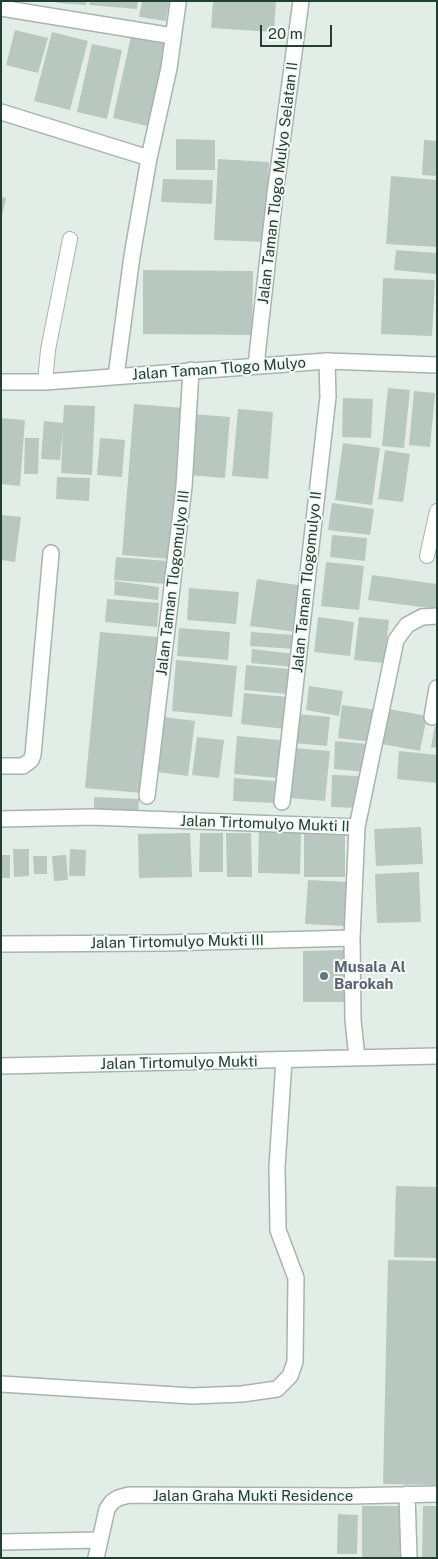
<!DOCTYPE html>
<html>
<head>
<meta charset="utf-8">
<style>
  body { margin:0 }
  #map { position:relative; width:438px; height:1559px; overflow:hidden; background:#e2ede7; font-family:"Public Sans",sans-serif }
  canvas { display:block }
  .frame { position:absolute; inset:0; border:2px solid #223f34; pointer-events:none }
  .scale { position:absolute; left:260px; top:25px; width:72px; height:22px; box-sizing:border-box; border:2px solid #223f34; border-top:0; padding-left:6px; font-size:15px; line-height:18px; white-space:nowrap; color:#223f34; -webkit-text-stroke:4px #f3f9f6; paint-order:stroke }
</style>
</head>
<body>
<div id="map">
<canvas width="438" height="1559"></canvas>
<div class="frame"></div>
<div class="scale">20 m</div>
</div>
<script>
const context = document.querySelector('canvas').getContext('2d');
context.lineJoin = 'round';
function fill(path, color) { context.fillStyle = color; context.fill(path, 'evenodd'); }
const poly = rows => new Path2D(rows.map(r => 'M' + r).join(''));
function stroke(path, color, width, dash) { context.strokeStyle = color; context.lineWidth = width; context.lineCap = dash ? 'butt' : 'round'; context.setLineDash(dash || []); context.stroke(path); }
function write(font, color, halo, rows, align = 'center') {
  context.font = font + ' "Public Sans",sans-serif'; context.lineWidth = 4; context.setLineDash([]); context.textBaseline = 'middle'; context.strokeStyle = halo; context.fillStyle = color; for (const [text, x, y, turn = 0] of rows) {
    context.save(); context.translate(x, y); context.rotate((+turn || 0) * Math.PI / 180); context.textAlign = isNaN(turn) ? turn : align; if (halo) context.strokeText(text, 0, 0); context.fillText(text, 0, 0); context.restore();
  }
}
const building = poly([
  [57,1,87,1,86,5,57,3],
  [90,1,138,1,137,9,89,5],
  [142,1,169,1,166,21,139,17],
  [213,1,276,1,274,32,211,28],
  [15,30,48,38,38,73,6,65],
  [52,32,88,41,70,110,34,101],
  [131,36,170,44,151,127,113,118],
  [92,44,122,50,107,119,77,112],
  [176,139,215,140,215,170,176,170],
  [424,140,437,141,437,176,422,175],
  [218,159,269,162,265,242,214,240],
  [391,176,437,180,437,247,386,244],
  [163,179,213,180,212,204,161,202],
  [1,197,6,198,2,216,1,216],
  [396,250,437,253,437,274,394,270],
  [143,270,253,271,252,335,143,334],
  [383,278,435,280,432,336,381,334],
  [388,388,410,390,404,448,382,446],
  [414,391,435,393,430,447,409,445],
  [343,398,373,399,371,438,342,437],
  [134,404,184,408,171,559,122,555],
  [64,405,95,406,92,475,61,473,63,428,60,460,41,459,44,421,63,423],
  [238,409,273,412,268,479,232,476],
  [193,414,230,417,225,478,188,475],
  [1,418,25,420,20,486,1,484],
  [25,438,39,438,38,474,24,474],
  [100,438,125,440,122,477,97,475],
  [343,443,380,448,372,505,335,500],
  [385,450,410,454,403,502,378,499],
  [57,477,90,478,89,501,56,499],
  [332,503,374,509,370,535,328,530],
  [1,515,21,517,15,562,1,560],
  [332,535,367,538,365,561,330,557],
  [116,557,167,561,165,584,114,580],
  [326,562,364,566,359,610,321,606],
  [372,575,437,584,437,609,368,600],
  [257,579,304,586,297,632,250,626],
  [115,581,159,587,158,600,114,595],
  [189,588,239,592,236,624,187,620],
  [107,599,159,603,157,627,105,622],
  [318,617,354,622,350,656,314,652],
  [359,617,389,620,384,663,354,660],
  [179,628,230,632,228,660,177,656],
  [100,632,158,637,142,793,85,788],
  [251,632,295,635,294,649,250,646],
  [252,649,295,654,294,667,251,663],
  [176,660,237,666,232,717,172,711],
  [246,665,289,669,287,694,244,690],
  [309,686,343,691,339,716,306,710],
  [244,693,288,697,285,729,241,724],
  [342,705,377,710,372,742,338,738],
  [389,709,427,716,420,751,382,744],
  [298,714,330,717,327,746,294,743],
  [164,717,195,721,188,776,157,772],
  [435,726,437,726,437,748,431,747],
  [237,736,280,740,277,778,234,774],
  [197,737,224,740,219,778,192,775],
  [335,741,368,744,366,772,334,769],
  [295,748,330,751,325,801,290,798],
  [399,751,437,755,437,783,397,779],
  [332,775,362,776,360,808,331,807],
  [234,778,277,781,275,803,233,801],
  [94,797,139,799,138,815,94,813],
  [421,827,423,864,376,866,374,829],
  [259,831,301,833,300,874,258,873],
  [190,833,192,877,139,878,138,834],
  [200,833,223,833,223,872,199,872],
  [226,833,251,833,252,877,227,877],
  [304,834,345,835,345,877,304,877],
  [13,849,29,849,29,876,14,877],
  [70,849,86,850,85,876,69,876],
  [1,855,10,855,10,878,1,878],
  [66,855,68,880,54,881,52,856],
  [33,856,47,856,47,874,34,874],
  [419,872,421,922,377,923,375,874],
  [308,880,347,882,345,926,305,924],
  [344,950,344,1002,303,1002,303,951],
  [396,1186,437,1187,437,1258,394,1257],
  [388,1260,437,1261,437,1485,383,1484],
  [362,1506,404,1506,403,1558,362,1558],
  [423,1506,437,1506,437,1558,422,1558],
  [338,1514,358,1515,357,1554,337,1554]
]);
const service = poly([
  [45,382,48,350,70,239],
  [427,556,437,511]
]);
const minor = poly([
  [1,8,173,36],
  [1,112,149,158],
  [256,365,275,194,301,1],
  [116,376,132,256,149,158,169,68,178,3],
  [432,717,437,688],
  [1,766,23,766,31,760,33,755,51,553],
  [147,796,184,487,191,370],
  [282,802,328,397,327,361],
  [1,819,92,817,357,827],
  [1,944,165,943,352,938],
  [357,1058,353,1020,352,938,357,827,396,640,407,625,422,617,437,616],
  [1,1066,437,1056],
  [1,1384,192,1396,242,1394,277,1389,290,1376,295,1362,296,1278,278,1230,277,1167,284,1060],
  [407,1494,409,1558],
  [1,1542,100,1540],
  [96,1558,107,1509,112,1502,118,1498,129,1495,350,1496,437,1494]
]);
const tertiary = poly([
  [1,382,45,382,327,361,437,365]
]);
const markers = [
  [324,976,5,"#6b7280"]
];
const streetNames = [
  ["Jalan Taman Tlogo Mulyo Selatan II",278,183,-83],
  ["Jalan Taman Tlogo Mulyo",219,369,-4],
  ["Jalan Taman Tlogomulyo II",307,582,-84],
  ["Jalan Taman Tlogomulyo III",173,583,-83],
  ["Jalan Tirtomulyo Mukti II",265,824,2],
  ["Jalan Tirtomulyo Mukti III",177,942,-1],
  ["Jalan Tirtomulyo Mukti",179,1063,-1],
  ["Jalan Graha Mukti Residence",253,1496]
];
const worshipNames = [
  ["Musala Al",334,967],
  ["Barokah",334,984]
];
fill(building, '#b8c8c0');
stroke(service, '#a5b5ae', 16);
stroke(minor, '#a5b5ae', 18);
stroke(tertiary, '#a5b5ae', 18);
stroke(service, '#fff', 14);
stroke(minor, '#fff', 15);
stroke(tertiary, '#fff', 15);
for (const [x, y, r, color] of markers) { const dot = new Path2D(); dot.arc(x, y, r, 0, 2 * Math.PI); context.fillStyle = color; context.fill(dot); stroke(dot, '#f3f9f6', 2); }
write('15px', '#223f34', '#f3f9f6', streetNames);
write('bold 15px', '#5b616d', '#f3f9f6', worshipNames, 'left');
</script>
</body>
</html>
